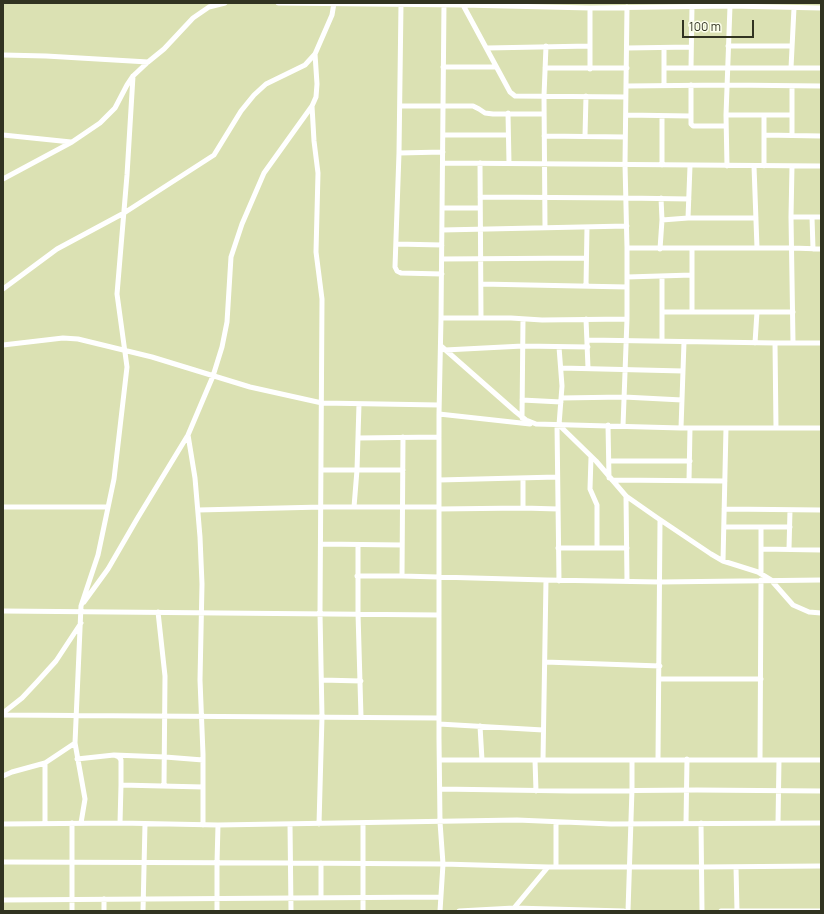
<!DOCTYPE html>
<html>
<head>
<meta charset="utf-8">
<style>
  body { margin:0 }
  #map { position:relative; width:824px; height:914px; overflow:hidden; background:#dbe1b3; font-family:Manrope,sans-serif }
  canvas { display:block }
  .frame { position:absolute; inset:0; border:4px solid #313321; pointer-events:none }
  .scale { position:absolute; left:682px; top:20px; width:72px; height:18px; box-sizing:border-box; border:2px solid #313321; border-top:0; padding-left:5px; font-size:12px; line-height:14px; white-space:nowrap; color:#313321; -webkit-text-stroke:3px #fcffec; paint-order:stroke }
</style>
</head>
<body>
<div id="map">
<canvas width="824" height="914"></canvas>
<div class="frame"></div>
<div class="scale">100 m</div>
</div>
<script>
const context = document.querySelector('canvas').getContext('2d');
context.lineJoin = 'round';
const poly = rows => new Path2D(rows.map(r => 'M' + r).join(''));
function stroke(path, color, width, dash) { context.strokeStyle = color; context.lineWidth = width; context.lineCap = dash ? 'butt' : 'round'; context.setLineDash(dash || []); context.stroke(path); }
const minor = poly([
  [278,3,463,5,590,8,730,6,821,8],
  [401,4,399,153,395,267,397,271,401,273,442,274],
  [463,5,510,92,515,96,626,97],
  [728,46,792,46],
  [487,48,590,46],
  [627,48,691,47],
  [664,48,664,85],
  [3,55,46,56,148,62],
  [443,67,496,67],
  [545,68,627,68],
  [664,68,821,68],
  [691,68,692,6],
  [791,68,794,8],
  [590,69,590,8],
  [691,85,691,124,693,126,726,126],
  [627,86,727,85,821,86],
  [792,86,792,135],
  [312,106,314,141,318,173,316,252,322,299,320,613,322,717,319,824],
  [400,106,473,106,479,109,485,113,493,114,544,114],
  [508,113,509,163],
  [626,115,690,116],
  [726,115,792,115],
  [3,135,71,142],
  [443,135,508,135],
  [764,135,821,136],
  [544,136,625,137],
  [585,136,586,96],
  [399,153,443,152],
  [443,163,821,166],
  [480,163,481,318],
  [662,165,662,116],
  [727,166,726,115,730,6],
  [754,166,757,248],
  [764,166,764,115],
  [792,166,791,217,793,342],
  [3,179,72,142,100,123,115,108,127,85,133,76,148,62,164,49,193,18,209,7,225,3],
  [480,197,626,198,689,199],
  [443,208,480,208],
  [791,217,821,217],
  [812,217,813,249],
  [688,218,690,166],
  [662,220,688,218,756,218],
  [545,227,544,96,546,46],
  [442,230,627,226],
  [396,244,442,245],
  [627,248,792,248,821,249],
  [660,249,662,220,661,198],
  [692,249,692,312],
  [442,259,586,258],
  [627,277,692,275],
  [481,284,627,287],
  [586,286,587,227],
  [3,289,57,249,124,213,214,155,241,111,254,95,266,84,305,65,315,54],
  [662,312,793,312],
  [441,318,511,318,542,320,627,319],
  [586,319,588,368],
  [588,340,775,343,821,343],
  [662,341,662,276],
  [755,343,757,312],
  [775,343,776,428],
  [3,345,63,338,78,339,152,357,250,387,322,403,439,405],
  [441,346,516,412,526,420,536,424,681,428,821,428],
  [445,350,523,346,588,347],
  [561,368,683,371],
  [561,398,624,397,682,400],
  [522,400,561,402],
  [439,414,530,424],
  [522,418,523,319],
  [557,425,559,581],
  [559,425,596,461,626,496,656,517,711,554,723,561,758,572,771,580,793,605,809,612,821,613],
  [559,425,562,386,559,347],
  [608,425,609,478],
  [623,426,627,319,627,248,625,164,627,7],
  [681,428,684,342],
  [188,435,195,478,200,537,202,584,200,680,203,754,203,825],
  [358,438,439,437],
  [591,457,590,489,597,505,597,548],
  [609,461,690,461],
  [322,470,403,470],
  [439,480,557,477],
  [612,480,725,481],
  [689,481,690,428],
  [626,496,627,581],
  [3,507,108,507],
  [354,507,357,470,359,404],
  [523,508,523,478],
  [439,509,523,508,558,509],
  [724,509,821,510],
  [198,510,322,507,439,507],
  [724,527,790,527],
  [761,528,761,574],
  [321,544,402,545],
  [358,545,358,613,361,717],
  [558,548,627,548],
  [761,549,821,550],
  [789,549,790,510],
  [723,561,726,428],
  [357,576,402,576,546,580,660,582,821,580],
  [402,576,403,437],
  [84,602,108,569,137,519,188,435,213,376,222,347,227,322,231,257,242,224,264,173,312,106,316,97,317,84,315,54,332,15,334,3],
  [3,611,439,615],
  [158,612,165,676,164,786],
  [545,662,660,666],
  [660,679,761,679],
  [322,680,361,681],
  [3,713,22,698,37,682,56,661,81,623],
  [3,715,439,718],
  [439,724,543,730],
  [480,726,482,760],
  [114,755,165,757,203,760],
  [77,759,114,755,119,757,121,760,121,785],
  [658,759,660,521],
  [440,760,821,760],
  [535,760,536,791],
  [543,760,546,580],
  [760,760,761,580],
  [45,763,75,743],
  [3,776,12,772,45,763,45,823],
  [440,789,571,791,697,790,821,791],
  [556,822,556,866],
  [72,823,72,911],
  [81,823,85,799,75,743,81,606,98,555,114,479,127,367,117,294,127,175,133,76],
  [120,823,121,785,203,787],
  [686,823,687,759],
  [701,823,702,911],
  [778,823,779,760],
  [3,824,120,823,218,825,517,820,611,824,821,823],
  [290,824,291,911],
  [3,862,291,863,443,864,548,867],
  [736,867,737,911],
  [321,898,321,863],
  [3,900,440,897],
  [514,908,624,911],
  [104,911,104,899],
  [143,911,145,824],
  [217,911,217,863,218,825],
  [363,911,363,823],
  [440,911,443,864,440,822,439,739,439,414,441,318,444,3],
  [459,911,514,908,548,867,702,867,821,866],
  [628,911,632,789,632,760],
  [721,911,821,911]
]);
stroke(minor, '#fff', 5);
</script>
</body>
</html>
